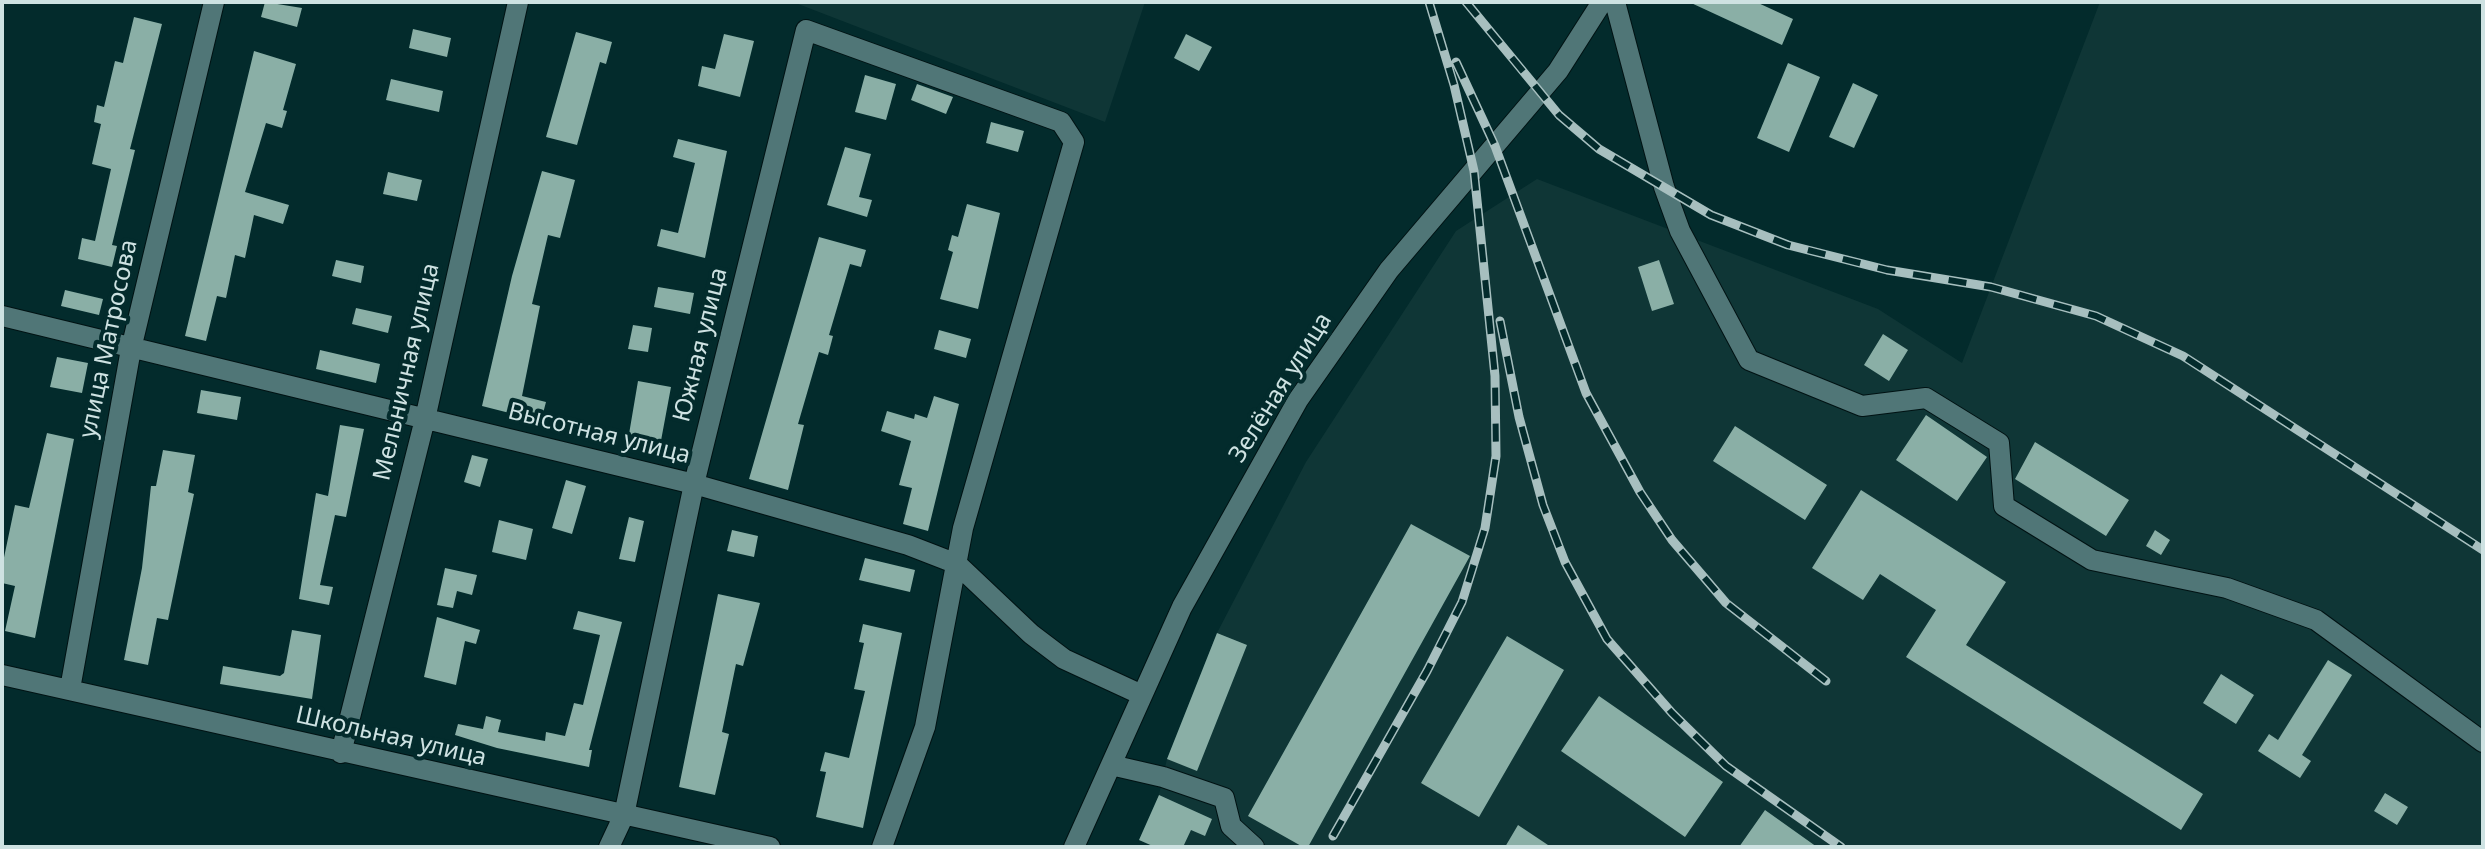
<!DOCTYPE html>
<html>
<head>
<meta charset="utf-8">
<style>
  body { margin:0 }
  #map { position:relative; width:2485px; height:849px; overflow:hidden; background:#032b2c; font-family:"Noto Sans",sans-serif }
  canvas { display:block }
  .frame { position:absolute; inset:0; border:4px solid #cee2e2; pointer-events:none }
</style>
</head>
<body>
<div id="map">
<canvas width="2485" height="849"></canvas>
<div class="frame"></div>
</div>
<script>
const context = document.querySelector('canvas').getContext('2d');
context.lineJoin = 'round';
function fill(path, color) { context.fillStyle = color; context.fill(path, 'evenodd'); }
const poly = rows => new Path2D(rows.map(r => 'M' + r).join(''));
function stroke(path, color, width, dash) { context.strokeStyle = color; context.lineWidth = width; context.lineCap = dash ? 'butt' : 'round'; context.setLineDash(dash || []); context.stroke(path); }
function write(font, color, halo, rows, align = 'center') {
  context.font = font + ' "Noto Sans",sans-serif'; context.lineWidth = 8; context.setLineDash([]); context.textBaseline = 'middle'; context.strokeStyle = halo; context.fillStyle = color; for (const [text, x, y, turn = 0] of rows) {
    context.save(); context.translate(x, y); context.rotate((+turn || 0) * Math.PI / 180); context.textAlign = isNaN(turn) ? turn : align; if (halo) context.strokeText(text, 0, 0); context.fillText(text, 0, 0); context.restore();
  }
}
const built = poly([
  [793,2,1145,2,1105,122],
  [2100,2,2483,2,2483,847,1155,847,1139,840,1159,795,1167,759,1217,633,1306,462,1456,231,1537,179,1878,309,1962,363]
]);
const building = poly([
  [265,2,302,8,297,27,261,17],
  [1689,2,1756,2,1793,19,1782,45],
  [134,17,162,24,130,149,135,150,112,245,117,246,112,267,78,259,82,238,95,241,111,169,92,164,101,124,94,122,97,105,104,107,115,61,123,63],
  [413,29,451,38,447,57,409,48],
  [576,32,612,42,606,64,600,62,577,145,546,137],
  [724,34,754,41,740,97,698,86,702,66,715,69],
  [1186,34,1212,47,1199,71,1174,58],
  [254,51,296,64,283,110,287,111,282,128,266,123,245,192,289,205,283,224,254,215,245,258,235,255,226,298,217,296,206,341,185,336],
  [1788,63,1820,77,1789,152,1757,138],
  [865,75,896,84,886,120,855,112],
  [391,79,443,91,439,112,386,100],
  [1853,83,1878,95,1854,148,1829,137],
  [917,84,953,97,946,114,911,100],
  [991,122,1024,131,1018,152,986,143],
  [678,139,727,151,705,258,657,246,661,229,678,233,695,163,673,157],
  [845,147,871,154,859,197,872,200,867,217,827,205],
  [542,171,575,180,560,238,548,235,532,304,540,306,522,396,546,402,541,421,482,406,512,276],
  [388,172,422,180,417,201,383,194],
  [967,204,1000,213,978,309,940,299,953,252,948,250,952,235,958,237],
  [819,237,866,250,861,267,850,264,829,335,833,336,828,355,819,352,798,424,804,425,788,490,749,479],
  [336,260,364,266,361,283,332,276],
  [1659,260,1674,304,1652,311,1638,267],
  [658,287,694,293,690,314,654,307],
  [65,290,103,299,99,315,61,306],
  [356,308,392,316,388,333,352,324],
  [633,325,652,328,648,352,628,349],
  [939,330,971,339,966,358,934,349],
  [1883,334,1908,350,1889,381,1864,365],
  [320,350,380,364,376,383,316,369],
  [57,357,88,363,82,393,50,387],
  [638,381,671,387,660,446,628,440],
  [201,390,241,397,237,420,197,413],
  [934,396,959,404,928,531,903,524,912,488,899,485,911,441,881,431,887,411,914,419,915,414,927,418],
  [1926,415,1987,457,1957,501,1896,460],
  [340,425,364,429,346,517,335,515,320,585,333,587,329,605,299,599,316,493,328,496],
  [1735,426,1827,485,1805,520,1713,461],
  [47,433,74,439,35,638,5,631,15,586,2,583,2,567,15,505,29,508],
  [2035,442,2129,500,2106,536,2015,479],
  [163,450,195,455,188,492,194,494,168,620,157,618,148,665,124,660,142,568,151,486,156,486],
  [472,455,488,459,480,487,464,482],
  [566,480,586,486,572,534,552,528],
  [1861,490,2006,582,1966,645,2203,794,2181,830,1906,657,1936,610,1880,574,1863,600,1812,568],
  [629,517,644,521,635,562,619,559],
  [499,520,533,529,526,560,492,552],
  [1411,524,1470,556,1308,847,1303,847,1248,816],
  [732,530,758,536,754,557,727,551],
  [2155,530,2170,540,2161,555,2146,546],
  [865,558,915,570,910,592,859,580],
  [445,568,477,575,472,595,457,591,453,608,437,605],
  [718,594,760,603,743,666,736,664,722,732,729,734,715,795,679,787],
  [578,611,622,622,589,750,592,750,589,767,497,748,455,735,458,724,483,729,486,716,501,720,498,732,545,741,546,732,565,736,574,703,583,705,600,635,573,629],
  [437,617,480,630,476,644,465,641,456,685,424,677],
  [863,624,902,633,863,828,816,817,826,772,820,771,825,752,849,758,865,691,854,689,864,643,859,642],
  [292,630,321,635,312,699,220,684,223,666,280,676,284,673],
  [1217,633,1247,645,1197,771,1167,759],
  [1507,636,1564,670,1479,817,1421,783],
  [2328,660,2352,675,2302,755,2311,761,2300,778,2258,751,2269,734,2278,740],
  [2221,674,2254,695,2236,724,2203,703],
  [1599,696,1723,782,1685,837,1561,751],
  [2385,793,2408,807,2397,825,2374,811],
  [1159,795,1212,819,1205,836,1191,830,1183,847,1155,847,1139,840],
  [1765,810,1817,847,1739,847],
  [1518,825,1551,847,1505,847]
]);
const minor = poly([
  [1615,2,1664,187,1680,231,1749,360,1862,406,1926,398,1999,443,2004,506,2092,560,2227,588,2316,620,2483,742],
  [2,316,694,484,908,545,957,564,1031,634,1064,659,1142,695],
  [2,675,770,847],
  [70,689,131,349,214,2],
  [341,753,425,419,518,2],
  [1111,765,1163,777,1224,798,1231,826,1254,847],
  [609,847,624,815,694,484,806,30,1061,122,1074,142,963,528,925,727,882,847],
  [1074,847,1182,607,1298,400,1389,270,1558,71,1602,2]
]);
const rail = poly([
  [1466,2,1559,115,1599,149,1711,215,1788,245,1887,270,1991,287,2096,316,2183,356,2483,550],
  [1456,62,1495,146,1586,393,1640,492,1672,540,1726,603,1826,681],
  [1500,321,1519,417,1543,505,1565,562,1607,639,1672,713,1726,766,1841,847],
  [1333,836,1427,671,1462,602,1485,528,1496,456,1495,376,1474,171,1454,85,1429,2]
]);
const streetNames = [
  ["улица Матросова",109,339,-78],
  ["Южная улица",701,345,-76],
  ["Мельничная улица",407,372,-77],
  ["Зелёная улица",1281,388,-58],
  ["Высотная улица",599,434,14],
  ["Школьная улица",391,737,13]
];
fill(built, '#0f3636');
fill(building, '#8aafa6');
stroke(minor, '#001213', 22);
stroke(minor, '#507677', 20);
stroke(rail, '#a7bfbf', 9);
stroke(rail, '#032b2c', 6, [18]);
write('24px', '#cee2e2', '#032b2c', streetNames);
</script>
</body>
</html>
